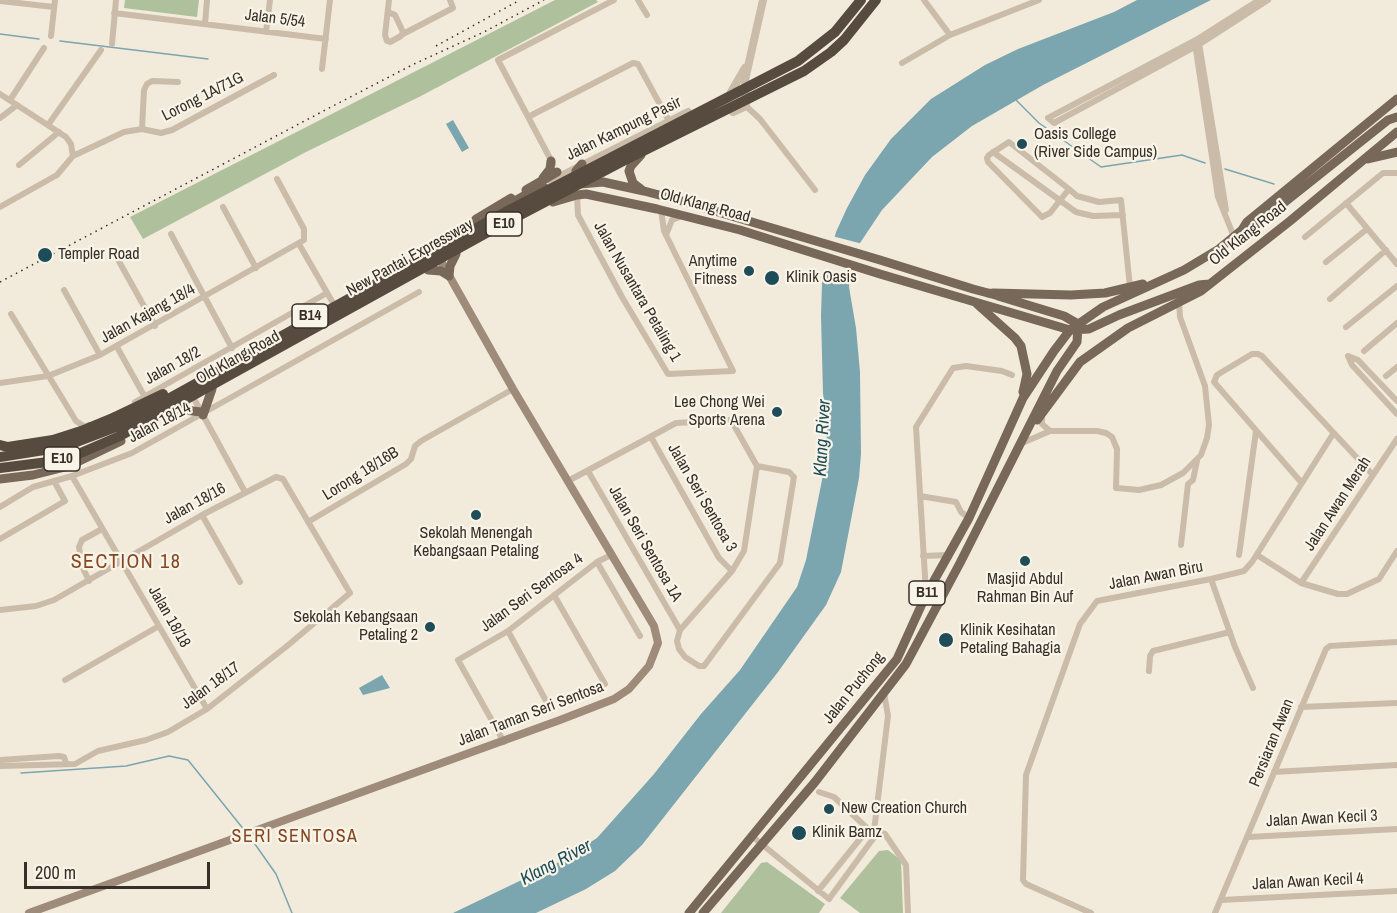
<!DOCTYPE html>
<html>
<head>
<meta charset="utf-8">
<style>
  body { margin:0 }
  #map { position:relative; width:1397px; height:913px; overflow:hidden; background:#f2ebdc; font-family:"Archivo Narrow",sans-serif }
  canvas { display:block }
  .scale { position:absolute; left:24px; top:862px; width:186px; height:27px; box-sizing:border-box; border:3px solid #372f28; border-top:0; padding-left:8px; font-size:18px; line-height:21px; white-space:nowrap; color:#372f28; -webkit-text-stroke:4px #f9f4e8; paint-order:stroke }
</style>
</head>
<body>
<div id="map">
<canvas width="1397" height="913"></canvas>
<div class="scale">200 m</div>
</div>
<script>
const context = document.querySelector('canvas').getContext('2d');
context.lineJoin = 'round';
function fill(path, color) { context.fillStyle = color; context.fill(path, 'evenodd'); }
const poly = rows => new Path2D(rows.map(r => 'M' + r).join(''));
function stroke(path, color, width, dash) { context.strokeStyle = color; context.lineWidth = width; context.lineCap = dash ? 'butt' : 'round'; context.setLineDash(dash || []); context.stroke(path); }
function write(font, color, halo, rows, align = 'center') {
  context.font = font + ' "Archivo Narrow",sans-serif'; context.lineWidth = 4.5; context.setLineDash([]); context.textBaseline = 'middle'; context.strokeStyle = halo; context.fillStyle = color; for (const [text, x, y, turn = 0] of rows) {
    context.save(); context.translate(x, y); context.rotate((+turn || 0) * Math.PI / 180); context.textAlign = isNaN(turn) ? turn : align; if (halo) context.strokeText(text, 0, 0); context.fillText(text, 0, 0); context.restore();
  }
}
const green = poly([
  [125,0,199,0,197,17,124,8],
  [555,0,596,0,598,2,421,96,306,152,143,239,130,217],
  [888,850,901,860,903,913,860,913,840,898,879,851],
  [767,862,825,904,819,913,721,913,761,863]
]);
const water = poly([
  [1137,0,1211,0,1043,85,972,126,932,157,882,210,860,243,850,277,849,287,856,328,860,372,861,454,859,478,841,572,826,605,778,672,642,845,615,871,586,889,536,913,453,913,559,862,597,838,654,774,701,714,740,670,797,587,806,560,826,460,827,429,823,393,821,316,822,283,836,232,847,208,865,175,891,139,931,99,985,65,1018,49,1114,12],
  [453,120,469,148,462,152,446,124],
  [382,675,390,688,363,695,359,688]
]);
const pier = poly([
  [832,236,863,244,856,262,852,283,822,273]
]);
const stream = poly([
  [0,34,39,39],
  [60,41,208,59],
  [1016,100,1039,123,1101,167,1182,155,1205,163],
  [1225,169,1274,184],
  [21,773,126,766,169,756,188,760,245,831],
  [250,837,276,874,292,913]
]);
const minor = poly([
  [638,0,647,15],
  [924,0,950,35],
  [1259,0,1196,40,1048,118,1054,123,1200,44,1268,0],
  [0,1,54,7],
  [388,12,395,15,403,32,401,36,390,42,387,41,385,35,389,0],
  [114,13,326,39],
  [205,24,207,0],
  [266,32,270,0],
  [403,34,453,8,450,0],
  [51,36,55,0],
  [1195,43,1218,197,1234,237],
  [1199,43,1226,210],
  [112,44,116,0],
  [902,63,950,35,1039,0],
  [322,69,330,0],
  [0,94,66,137,71,144,73,156,57,175,0,207],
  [10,100,44,48],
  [746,106,760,119,815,190],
  [528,117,633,63,638,64,669,121],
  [0,118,17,105],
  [48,125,101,50],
  [142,129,144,90,147,84,152,81,178,82],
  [993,152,1076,212,1093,216,1123,215],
  [73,156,124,132,142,129,161,133,172,130,274,75],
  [553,164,498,60,614,0],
  [19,165,59,132],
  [1069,189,1050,213,1042,217,988,162,987,158,989,155,1009,142,1069,189,1077,196,1099,202,1121,200,1130,287],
  [577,195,578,215,622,297,668,374,733,371,664,231,661,210],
  [1346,203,1397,264],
  [223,207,256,268],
  [171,234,232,348],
  [666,235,672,220,682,216],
  [1305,237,1383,173,1397,173],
  [299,244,333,303],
  [116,256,155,326],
  [1326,262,1367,229],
  [64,290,100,355],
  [1330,299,1386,250],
  [11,314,76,421,85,427,89,425],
  [1346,327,1397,286],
  [117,347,146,399],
  [1364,351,1397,323],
  [1348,356,1352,365,1397,414],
  [1348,356,1358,360,1397,401],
  [1386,376,1397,367],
  [0,383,48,376,100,355,304,240,304,229,277,179],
  [192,395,245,492],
  [135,402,327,293],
  [1042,414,1042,424,1050,431],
  [651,437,719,558,732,571],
  [1020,444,1050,431,1097,431,1106,433,1112,437,1117,449,1116,488,1139,490,1161,485,1183,473,1201,455,1207,438,1209,425,1205,386,1180,317,1179,302],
  [588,471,680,630],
  [72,476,207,709],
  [568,481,676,423,731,420,757,466,744,551,732,571,680,630],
  [1301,482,1214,382,1217,375,1252,354,1258,354,1262,356,1373,475],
  [920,496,956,502,961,512,969,518],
  [0,507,33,487,72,476,132,453,419,292],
  [202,515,240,582],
  [308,522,406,464,411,459,415,446,421,441,513,389],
  [0,539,65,501,54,481],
  [1181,545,1188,484,1193,480,1197,461],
  [1239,555,1256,431],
  [1257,555,1301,583,1338,594,1347,594,1379,579,1397,551],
  [923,556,949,555],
  [597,562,640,636],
  [1211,579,1235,647,1253,688],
  [89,581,82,566,79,547,82,540,102,529],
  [1301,583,1397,439],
  [926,593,916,427,953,368,966,366,1002,371,1012,375],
  [554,595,605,684],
  [0,610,36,606,54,600,202,515,276,477,283,479,350,593,287,646,207,709,168,732,146,740,98,751,75,764,0,766],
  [680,630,677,641,679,649,685,657,699,666,704,666,780,563,794,477,789,472,757,466],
  [508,631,551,710],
  [1149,671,1150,656,1153,651,1230,632],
  [65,680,159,626],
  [1301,707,1397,703],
  [504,742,458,660,508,631,597,562,611,555],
  [0,760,59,756,64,757,66,763],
  [1274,772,1397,765],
  [819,792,834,797,868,829,885,834,906,865,908,913],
  [874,831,888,716,884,693],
  [753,837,829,899,878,832],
  [1249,837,1397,829],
  [818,891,868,829],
  [1221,900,1397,891],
  [1091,913,1026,884,1023,880,1026,775,1080,624,1097,601,1211,579,1244,571,1252,562,1333,434],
  [1215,913,1326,649,1330,646,1397,642]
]);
const tertiary = poly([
  [731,92,745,68],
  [733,112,746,106,745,80,763,0],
  [551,181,688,112]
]);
const secondary = poly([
  [29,913,560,720,614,699,629,689,649,666,658,643,654,626,513,389,438,256]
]);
const primary = poly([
  [641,155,631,166,629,171,633,183,641,189],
  [1368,159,1397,152],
  [543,178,550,169,551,161],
  [576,179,576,171,582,164],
  [580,184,603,182,644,191,682,201,745,220,880,260,973,289,988,293,999,296,997,295,988,293],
  [526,190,557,172],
  [553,202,577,195,586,194,657,209,740,230,880,274,1070,330,1089,329,1119,315,1199,285,1209,284],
  [506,206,531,192,545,188],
  [472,226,476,219,511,198],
  [1242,230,1256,225,1388,120,1397,117],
  [428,270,441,271,449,276,450,266,456,254],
  [993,293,1071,295,1105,293,1143,284],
  [998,296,1064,316,1078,324],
  [977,304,1015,338,1021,346,1027,374,1023,392],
  [177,409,201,412],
  [203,415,212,389],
  [1037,420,1080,362,1128,328,1201,291,1290,221,1397,132],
  [0,479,33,475,69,466,121,441],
  [689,913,897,659,926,595,969,518,1023,398,1054,351,1070,330,1103,307,1184,270,1219,249,1242,230,1247,222,1397,99],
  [703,913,815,782,906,664,960,563,1057,371,1077,342,1078,326]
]);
const motorway = poly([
  [0,445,8,447,53,440,81,431,115,417],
  [0,468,48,462,76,455,120,436]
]);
const rail = poly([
  [436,46,520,0],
  [0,282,331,107,414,64,484,32,544,0]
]);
const motorwayBridge = poly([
  [115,417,163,394],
  [120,436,501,225,623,161,804,71,831,52,844,40,876,0],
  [0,457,44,450,71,444,121,425,498,216,798,61,835,32,861,0]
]);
const markers = [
  [1022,144,6,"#1e4c58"],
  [45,255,8,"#1e4c58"],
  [749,271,6,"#1e4c58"],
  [772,278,8,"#1e4c58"],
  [777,412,6,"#1e4c58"],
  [476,515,6,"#1e4c58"],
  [1025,561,6,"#1e4c58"],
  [430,627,6,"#1e4c58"],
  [946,640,8,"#1e4c58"],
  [829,809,6,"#1e4c58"],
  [799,833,8,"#1e4c58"]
];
const shields = [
  [504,224,36],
  [310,316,36],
  [62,459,36],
  [927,593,36]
];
const shieldNames = [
  ["E10",504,224],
  ["B14",310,316],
  ["E10",62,459],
  ["B11",927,593]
];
const streetNames = [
  ["Jalan 5/54",275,19,7],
  ["Lorong 1A/71G",203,97,-27],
  ["Jalan Kampung Pasir",624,129,-26],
  ["Old Klang Road",705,206,15],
  ["Old Klang Road",1248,234,-38],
  ["New Pantai Expressway",410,258,-29],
  ["Jalan Nusantara Petaling 1",637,292,60],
  ["Jalan Kajang 18/4",148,314,-29],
  ["Old Klang Road",238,358,-29],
  ["Jalan 18/2",173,366,-29],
  ["Jalan 18/14",160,423,-28],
  ["Lorong 18/16B",361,474,-32],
  ["Jalan Seri Sentosa 3",702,498,60],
  ["Jalan 18/16",195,504,-29],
  ["Jalan Awan Merah",1338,504,-57],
  ["Jalan Seri Sentosa 1A",645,544,60],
  ["Jalan Awan Biru",1156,576,-11],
  ["Jalan Seri Sentosa 4",532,593,-36],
  ["Jalan 18/18",169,617,60],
  ["Jalan 18/17",211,686,-36],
  ["Jalan Puchong",854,688,-51],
  ["Jalan Taman Seri Sentosa",531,714,-21],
  ["Persiaran Awan",1272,743,-68],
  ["Jalan Awan Kecil 3",1322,819,-3],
  ["Jalan Awan Kecil 4",1308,882,-3]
];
const poiNames = [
  ["Oasis College",1034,135],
  ["(River Side Campus)",1034,153],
  ["Templer Road",58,255],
  ["Anytime",737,262,"right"],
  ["Fitness",737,280,"right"],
  ["Klinik Oasis",786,278],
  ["Lee Chong Wei",765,403,"right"],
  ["Sports Arena",765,421,"right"],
  ["Sekolah Menengah",476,534,"center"],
  ["Kebangsaan Petaling",476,552,"center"],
  ["Masjid Abdul",1025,580,"center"],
  ["Rahman Bin Auf",1025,598,"center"],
  ["Sekolah Kebangsaan",418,618,"right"],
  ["Petaling 2",418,636,"right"],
  ["Klinik Kesihatan",960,631],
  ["Petaling Bahagia",960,649],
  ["New Creation Church",841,809],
  ["Klinik Bamz",812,833]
];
const waterNames = [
  ["Klang River",823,438,-87],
  ["Klang River",556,863,-28]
];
const neighbourhoodNames = [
  ["SERI SENTOSA",295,837]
];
const quarterNames = [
  ["SECTION 18",126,563]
];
fill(green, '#afc19c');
fill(water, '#7ba5af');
fill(pier, '#f2ebdc');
stroke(stream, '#7ba5af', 1.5);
stroke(minor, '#cabca8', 6);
stroke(tertiary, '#cabca8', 8);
stroke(secondary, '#9e8b79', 8);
stroke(primary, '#786859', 9);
stroke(motorway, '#574a3f', 10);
stroke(rail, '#372f28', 1.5, [1.5, 4.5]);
stroke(motorwayBridge, '#574a3f', 10);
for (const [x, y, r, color] of markers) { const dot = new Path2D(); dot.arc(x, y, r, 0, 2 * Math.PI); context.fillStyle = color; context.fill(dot); stroke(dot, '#f9f4e8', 2); }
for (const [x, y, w] of shields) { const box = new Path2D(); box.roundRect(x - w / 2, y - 12, w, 24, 4.5); context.fillStyle = '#f9f4e8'; context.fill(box); stroke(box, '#372f28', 1.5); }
write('bold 15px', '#372f28', null, shieldNames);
write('16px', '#372f28', '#f9f4e8', streetNames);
write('16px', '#372f28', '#f9f4e8', poiNames, 'left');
write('italic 18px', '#1e4c58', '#f9f4e8', waterNames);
context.letterSpacing = '1.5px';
write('18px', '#854721', '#f9f4e8', neighbourhoodNames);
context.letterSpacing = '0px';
context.letterSpacing = '1.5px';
write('20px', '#854721', '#f9f4e8', quarterNames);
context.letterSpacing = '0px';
</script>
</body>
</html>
